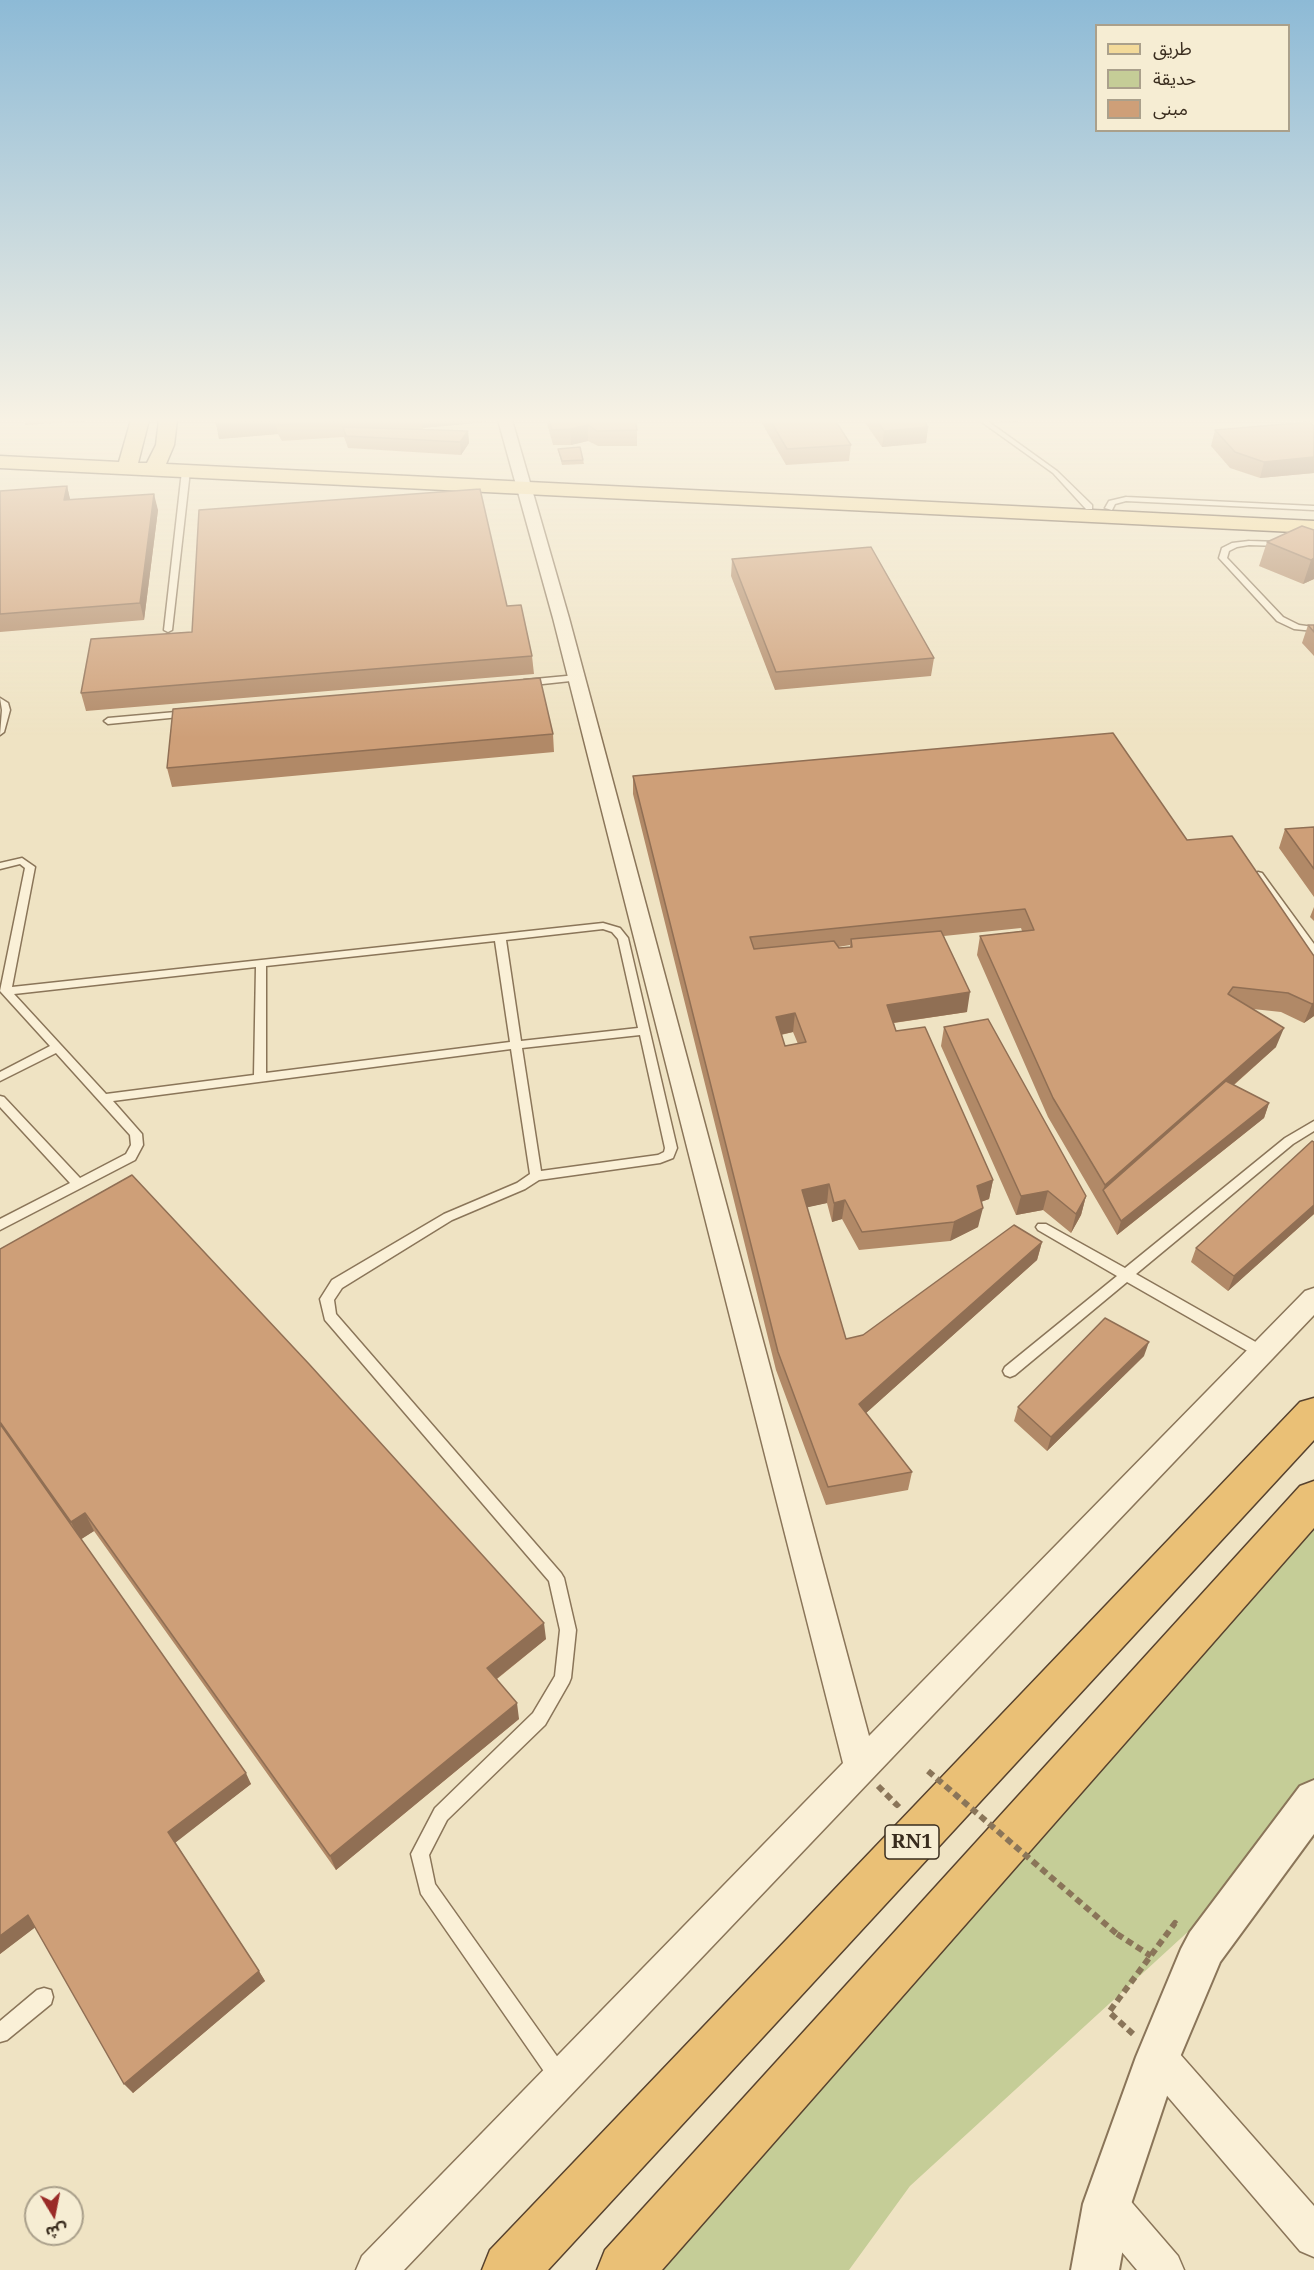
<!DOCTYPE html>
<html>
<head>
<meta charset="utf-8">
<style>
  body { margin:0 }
  #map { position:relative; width:1314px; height:2270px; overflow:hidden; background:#efe3c3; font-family:"Noto Serif","Noto Sans Arabic",serif }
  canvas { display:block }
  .legend { position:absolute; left:1095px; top:24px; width:195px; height:108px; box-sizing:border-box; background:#f6edd3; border:2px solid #aaa08b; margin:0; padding:8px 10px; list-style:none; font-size:18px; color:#392c1e }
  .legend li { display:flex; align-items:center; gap:12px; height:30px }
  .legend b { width:30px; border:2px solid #aaa08b }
  .north { position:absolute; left:24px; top:2186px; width:60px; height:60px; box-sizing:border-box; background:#f6edd3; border:2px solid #aaa08b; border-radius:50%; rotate:170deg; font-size:16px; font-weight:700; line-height:24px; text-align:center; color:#392c1e }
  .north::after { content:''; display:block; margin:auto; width:21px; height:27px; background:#9a2b28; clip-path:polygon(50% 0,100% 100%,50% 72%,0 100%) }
</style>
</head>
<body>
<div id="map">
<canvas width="1314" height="2270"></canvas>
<ul class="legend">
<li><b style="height:8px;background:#f3da9a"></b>طريق</li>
<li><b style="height:16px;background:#c5cd97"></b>حديقة</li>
<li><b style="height:16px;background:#ce9f78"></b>مبنى</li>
</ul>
<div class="north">ش</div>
</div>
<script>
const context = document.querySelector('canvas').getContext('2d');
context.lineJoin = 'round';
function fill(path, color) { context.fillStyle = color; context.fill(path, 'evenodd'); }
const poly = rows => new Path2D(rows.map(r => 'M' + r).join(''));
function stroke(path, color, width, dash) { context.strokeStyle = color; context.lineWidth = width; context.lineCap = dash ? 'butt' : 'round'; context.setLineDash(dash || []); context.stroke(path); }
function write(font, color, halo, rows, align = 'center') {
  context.font = font + ' "Noto Serif",serif'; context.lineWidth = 5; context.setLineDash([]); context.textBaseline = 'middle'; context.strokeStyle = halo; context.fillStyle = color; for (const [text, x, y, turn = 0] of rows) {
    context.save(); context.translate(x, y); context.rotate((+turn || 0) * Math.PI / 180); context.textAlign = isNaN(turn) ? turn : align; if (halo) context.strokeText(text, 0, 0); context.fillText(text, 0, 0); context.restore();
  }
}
const green = poly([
  [1314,1498,1314,1785,1238,1886,910,2186,849,2270,625,2270]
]);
const path = poly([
  [878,1786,897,1805,899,1803],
  [1117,1934,1151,1956],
  [1133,2034,1109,2012,1175,1923,1179,1927]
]);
const service = poly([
  [979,420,986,420,1057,471,1092,505,1092,509,1086,509,1053,473,979,420],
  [186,469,190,471,172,630,168,632,164,630,182,471,186,469],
  [1126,497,1314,506,1314,510,1126,501,1115,504,1112,510,1105,508,1109,501,1126,497],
  [1249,541,1280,542,1284,544,1280,546,1249,545,1237,547,1229,551,1227,558,1283,617,1299,625,1314,627,1314,631,1294,629,1277,621,1219,558,1222,548,1232,543,1249,541],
  [577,675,581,678,580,680,524,686,520,683,524,680,577,675],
  [0,698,8,703,10,710,4,732,0,735,2,710,0,698],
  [187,711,190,712,190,716,108,724,104,721,108,718,187,711],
  [22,858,35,867,12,987,603,923,620,928,628,938,677,1148,673,1158,660,1163,539,1180,525,1189,452,1220,342,1288,334,1300,336,1314,561,1573,564,1578,576,1630,571,1678,569,1683,545,1725,447,1820,429,1855,435,1884,566,2069,569,2076,566,2083,559,2086,552,2083,421,1894,411,1854,435,1808,533,1713,555,1676,560,1630,549,1581,325,1320,320,1299,332,1280,444,1214,517,1183,530,1174,511,1049,113,1101,142,1134,143,1145,135,1160,0,1230,0,1219,70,1183,0,1107,0,1096,4,1097,80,1178,126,1154,131,1145,130,1135,56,1053,0,1081,0,1072,50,1046,0,991,25,868,20,864,0,869,0,863,22,858],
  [603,929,612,932,618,939,638,1028,521,1041,506,940,603,929],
  [495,941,510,1042,266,1073,266,966,495,941],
  [256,967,254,1075,106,1094,14,994,256,967],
  [640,1035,665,1148,664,1152,658,1155,541,1171,522,1048,640,1035],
  [1258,872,1262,873,1314,944,1314,955,1310,954,1253,875,1258,872],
  [1314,1121,1314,1131,1293,1144,1136,1274,1268,1349,1270,1353,1268,1357,1263,1359,1258,1357,1127,1282,1015,1375,1010,1377,1005,1375,1003,1371,1005,1367,1117,1276,1038,1230,1036,1227,1038,1224,1046,1224,1125,1268,1285,1138,1314,1121],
  [44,1988,51,1990,53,1997,51,2004,7,2040,0,2042,0,2021,37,1990,44,1988]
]);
const minor = poly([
  [498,420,512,420,569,618,869,1736,1305,1291,1314,1288,1314,1315,404,2270,356,2270,362,2256,843,1763,553,618,498,420],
  [1158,2038,1171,2044,1314,2206,1314,2257,1300,2251,1145,2070,1139,2057,1145,2044,1158,2038],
  [1107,2184,1121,2190,1178,2256,1184,2270,1137,2270,1093,2218,1087,2204,1093,2190,1107,2184]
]);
const tertiary = poly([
  [1314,1780,1314,1834,1220,1962,1180,2057,1131,2204,1119,2270,1071,2270,1083,2204,1136,2057,1181,1949,1190,1932,1300,1786,1314,1780]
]);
const primary = poly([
  [131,420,149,420,138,463,147,463,156,445,159,420,177,420,174,445,166,464,1314,521,1314,533,0,468,0,456,119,462,131,420]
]);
const trunk = poly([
  [1314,1398,1314,1440,548,2270,482,2270,490,2250,1300,1402,1314,1398],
  [1314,1481,1314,1528,662,2270,597,2270,605,2250,1300,1486,1314,1481]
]);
const pathBridge = poly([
  [928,1771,1117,1934]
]);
const wall = poly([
  [24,420,104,420,25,425],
  [216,420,485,420,486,422,423,428,423,429,468,431,469,443,461,455,348,448,344,437,282,441,278,434,219,439],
  [546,420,635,420,637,430,637,446,598,446,588,441,571,445,553,445],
  [760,420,835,420,851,445,849,461,786,465],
  [863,420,923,420,928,427,926,443,882,447],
  [1000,420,1045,420,1002,422],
  [1314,426,1314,473,1260,478,1230,468,1211,446,1215,430],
  [558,449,583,460,584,464,562,465],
  [67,486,70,500,158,510,144,620,0,632,0,491],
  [1314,530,1314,579,1303,584,1259,566,1267,542],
  [732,559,934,658,931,676,775,690,731,576],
  [507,606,532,656,534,674,86,711,81,693,192,632],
  [1308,625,1314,625,1314,656,1302,643],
  [553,734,554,752,172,787,167,768],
  [633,776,1187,840,1314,956,1314,1016,1304,1023,1281,1012,1253,1009,1276,1047,1234,1085,1269,1103,1264,1118,1117,1235,1048,1117,977,955,980,936,1022,931,1021,928,944,936,967,1012,894,1023,896,1031,993,1180,989,1199,981,1202,978,1227,950,1241,859,1250,842,1219,832,1222,827,1203,807,1207,846,1339,863,1335,1042,1242,1037,1260,866,1413,912,1472,908,1490,826,1505,776,1370,633,794],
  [850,945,850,947,839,948,838,947],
  [793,1032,798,1044,785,1046,781,1035],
  [1314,827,1314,897,1279,848,1285,829],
  [1314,907,1314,921,1310,917],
  [944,1027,1086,1196,1081,1215,1071,1233,1043,1210,1016,1215,941,1046],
  [1314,1142,1314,1214,1228,1291,1191,1262,1196,1248],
  [0,1249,546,1639,497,1679,519,1719,336,1870,94,1531,81,1539,251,1784,175,1842,265,1981,133,2093,35,1927,0,1954],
  [1144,1356,1047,1451,1014,1421,1018,1407]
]);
const shadedWall = poly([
  [260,420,275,420,278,434,219,439,216,424],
  [422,420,485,420,486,422,423,428,423,432],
  [588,425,588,441,571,445,570,429],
  [928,427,926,443,882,447,884,431],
  [468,431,469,443,461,455,460,442],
  [1314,457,1314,473,1260,478,1264,462],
  [67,486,71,503,64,500],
  [154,494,158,510,144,620,140,603],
  [1314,558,1314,579,1303,584,1311,560],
  [970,992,967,1012,885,1024,887,1005],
  [1314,1003,1314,1016,1304,1023,1312,1004],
  [795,1013,793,1032,774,1036,776,1017],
  [1284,1028,1276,1047,1107,1197,1103,1190,1105,1185],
  [1269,1103,1264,1118,1117,1235,1121,1221],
  [993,1180,989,1199,972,1205,977,1186],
  [829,1184,827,1203,800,1209,802,1190],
  [1048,1191,1043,1210,1016,1215,1021,1196],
  [1086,1196,1081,1215,1071,1233,1076,1214],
  [845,1200,842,1219,832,1222,834,1203],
  [1314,1205,1314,1214,1228,1291,1234,1276],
  [983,1208,978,1227,950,1241,954,1222],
  [1042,1242,1037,1260,856,1422,859,1404],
  [1149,1342,1144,1356,1047,1451,1051,1437],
  [85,1513,94,1531,80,1540,71,1522],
  [544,1623,546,1639,490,1684,487,1668],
  [517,1703,519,1719,336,1870,330,1856],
  [246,1773,251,1784,175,1843,168,1832],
  [28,1915,37,1926,0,1954,0,1936],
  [259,1971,265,1981,133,2093,124,2084]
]);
const building = poly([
  [216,420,260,420,216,424,216,420],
  [276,420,360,420,279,425,276,420],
  [549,420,635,420,637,430,597,431,588,425,570,429,552,430,549,420],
  [770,420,835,420,851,445,787,449,770,420],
  [876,420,923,420,928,427,884,431,876,420],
  [1309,422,1314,426,1314,457,1264,462,1235,452,1215,430,1309,422],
  [343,427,468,431,460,442,346,436,343,427],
  [580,447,583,460,562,461,558,449,580,447],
  [67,486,64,500,154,494,140,603,0,614,0,491,67,486],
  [480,489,507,606,521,605,532,656,81,693,91,639,192,632,199,510,480,489],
  [1302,526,1314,530,1314,558,1311,560,1267,542,1302,526],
  [871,547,934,658,776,672,732,559,871,547],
  [1308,625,1314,625,1314,632,1308,625],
  [540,678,553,734,167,768,173,709,540,678],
  [1113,733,1187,840,1232,836,1314,956,1314,1003,1312,1004,1288,993,1233,987,1228,994,1284,1028,1105,1185,1053,1098,980,936,1034,930,1025,909,750,937,754,949,834,941,839,948,852,947,851,939,941,931,970,992,887,1005,896,1031,925,1027,993,1180,977,1186,983,1208,954,1222,862,1232,845,1200,834,1203,829,1184,802,1190,846,1339,863,1335,1014,1225,1042,1242,859,1404,912,1472,828,1487,778,1352,633,776,1113,733],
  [795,1013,806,1042,785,1046,776,1017,795,1013],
  [1314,827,1314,869,1285,829,1314,827],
  [988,1019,1086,1196,1076,1214,1048,1191,1021,1196,944,1027,988,1019],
  [1226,1081,1269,1103,1121,1221,1103,1190,1226,1081],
  [1312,1141,1314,1142,1314,1205,1234,1276,1196,1248,1312,1141],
  [132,1175,309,1364,544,1623,487,1668,517,1703,330,1856,85,1513,71,1522,0,1422,0,1249,132,1175],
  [1105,1318,1149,1342,1051,1437,1018,1407,1105,1318],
  [0,1424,246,1773,168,1832,259,1971,124,2084,28,1915,0,1936,0,1424]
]);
const shields = [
  [912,1842,54]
];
const shieldNames = [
  ["RN1",912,1842]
];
fill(green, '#c5cd97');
stroke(service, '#8a7559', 3);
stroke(minor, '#8a7559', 3);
stroke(tertiary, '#8a7559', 4);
stroke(primary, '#57422e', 3);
stroke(trunk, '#57422e', 3);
stroke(path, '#8a7559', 6, [7, 4.5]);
fill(service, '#faf0d7');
fill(minor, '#faf0d7');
fill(tertiary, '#faf0d7');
fill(primary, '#f3da9a');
fill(trunk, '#eac076');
stroke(pathBridge, '#8a7559', 6, [7, 4.5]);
fill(wall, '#b18967');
fill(shadedWall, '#906f54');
fill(building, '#ce9f78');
stroke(building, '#906f54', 1.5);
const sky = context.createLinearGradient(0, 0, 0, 738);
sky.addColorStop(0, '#8dbad6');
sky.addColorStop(0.57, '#f8f2e4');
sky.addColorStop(1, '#f8f2e400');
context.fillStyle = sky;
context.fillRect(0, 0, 1314, 738);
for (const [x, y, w] of shields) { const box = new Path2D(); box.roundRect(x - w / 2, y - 17, w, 34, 4.5); context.fillStyle = '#f6edd3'; context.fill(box); stroke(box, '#392c1e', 1.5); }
write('bold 20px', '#392c1e', null, shieldNames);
</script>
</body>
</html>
